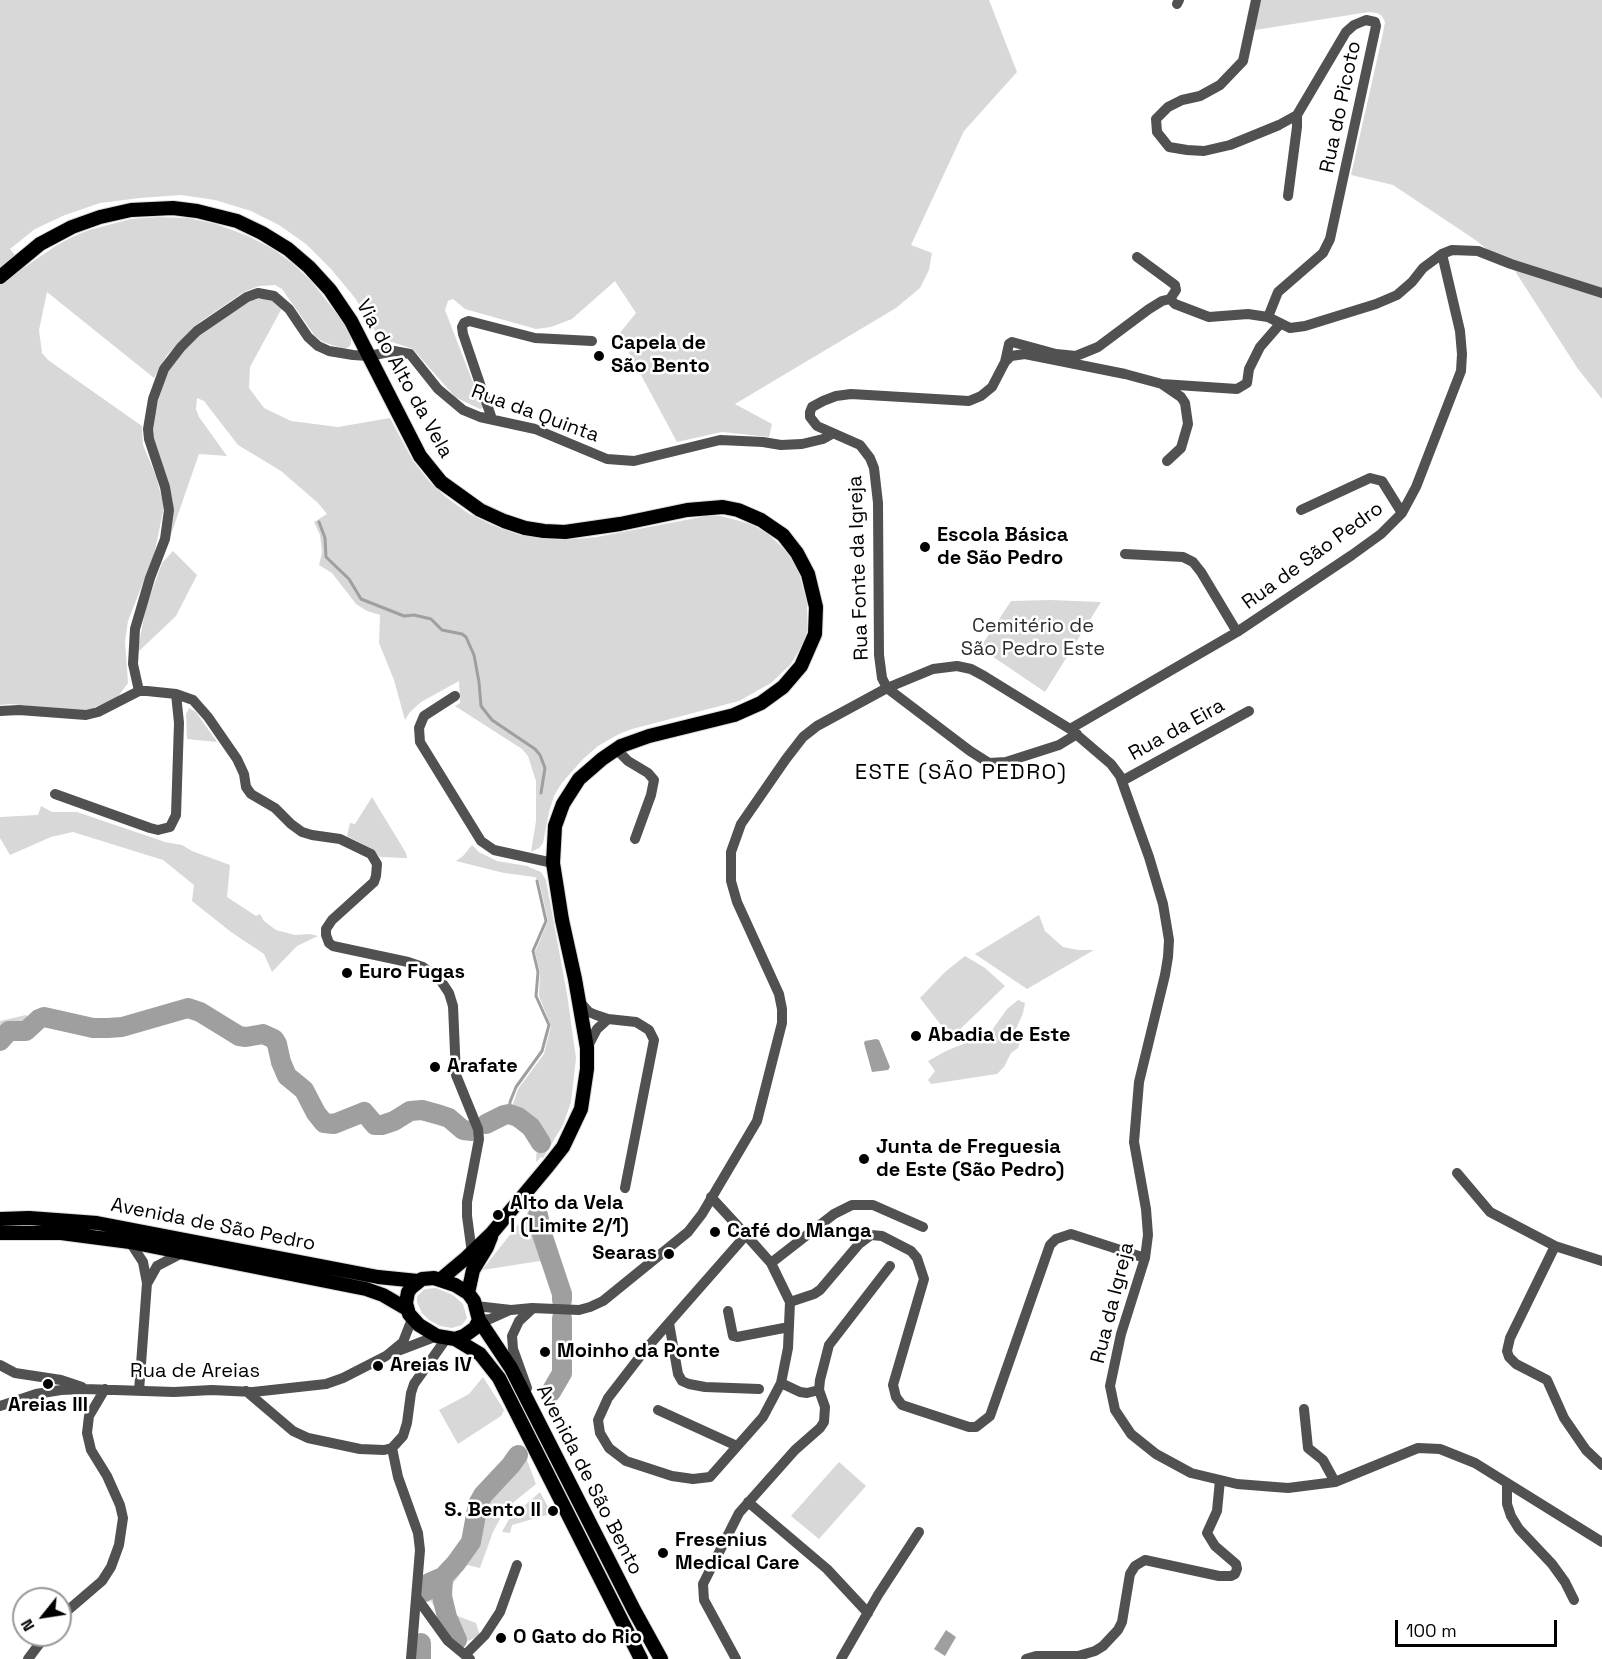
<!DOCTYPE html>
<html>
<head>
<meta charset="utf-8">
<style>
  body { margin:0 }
  #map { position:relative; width:1602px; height:1659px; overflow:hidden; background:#fff; font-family:"Space Grotesk",sans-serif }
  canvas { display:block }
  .north { position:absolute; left:12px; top:1587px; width:60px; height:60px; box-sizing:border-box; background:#fff; border:2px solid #999; border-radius:50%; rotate:240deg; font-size:16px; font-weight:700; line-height:24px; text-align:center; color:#000 }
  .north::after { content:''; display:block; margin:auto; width:21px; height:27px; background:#000; clip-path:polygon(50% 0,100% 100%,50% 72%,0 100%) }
  .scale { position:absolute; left:1395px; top:1620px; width:162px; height:27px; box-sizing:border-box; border:3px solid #000; border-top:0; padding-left:8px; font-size:18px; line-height:21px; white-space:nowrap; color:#000; -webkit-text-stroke:4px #fff; paint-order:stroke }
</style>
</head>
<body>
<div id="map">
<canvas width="1602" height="1659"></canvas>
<div class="north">N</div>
<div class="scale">100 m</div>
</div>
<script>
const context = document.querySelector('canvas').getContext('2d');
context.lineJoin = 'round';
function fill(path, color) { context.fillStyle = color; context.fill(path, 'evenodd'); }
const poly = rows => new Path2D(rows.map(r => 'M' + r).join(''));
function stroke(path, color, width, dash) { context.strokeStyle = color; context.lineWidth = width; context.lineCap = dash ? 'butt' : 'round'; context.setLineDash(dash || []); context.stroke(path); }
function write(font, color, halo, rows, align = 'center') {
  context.font = font + ' "Space Grotesk",sans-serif'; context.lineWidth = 5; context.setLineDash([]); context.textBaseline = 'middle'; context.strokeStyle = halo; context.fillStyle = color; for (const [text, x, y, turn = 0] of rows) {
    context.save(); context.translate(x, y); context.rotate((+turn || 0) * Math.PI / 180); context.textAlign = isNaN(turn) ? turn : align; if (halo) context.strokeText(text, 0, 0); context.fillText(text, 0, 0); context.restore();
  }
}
const green = poly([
  [0,0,989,0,1017,72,964,131,911,245,932,253,929,270,920,288,896,308,735,404,772,424,769,437,722,432,677,442,619,334,636,313,615,281,572,319,551,327,536,329,465,309,453,299,448,301,445,310,472,380,485,407,480,409,455,397,413,349,386,340,377,334,355,298,331,269,306,244,279,225,251,211,215,200,181,195,140,198,100,203,65,215,35,229,10,249,25,267,54,247,70,238,89,230,131,219,157,217,188,218,216,224,248,236,273,249,292,263,312,282,343,322,351,337,351,344,349,347,344,349,323,342,315,336,282,289,275,285,259,286,244,292,200,322,167,355,154,378,47,292,39,330,42,353,48,360,142,426,143,445,156,476,164,507,154,555,128,621,125,642,128,683,117,698,88,710,71,710,10,704,0,705],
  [1258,0,1602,0,1602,399,1578,369,1515,271,1474,239,1393,185,1351,175,1383,33,1385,22,1382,16,1377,13,1369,12,1255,30],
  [262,298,273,301,282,308,250,367,249,388,264,408,291,421,338,427,390,418,413,461,429,481,447,498,468,513,492,525,520,535,562,540,597,537,706,516,721,516,751,524,767,533,782,547,792,559,799,573,807,602,807,632,801,647,791,664,771,683,739,701,632,729,619,734,598,746,583,759,561,784,554,796,549,812,543,843,539,848,531,852,536,821,536,781,528,756,522,749,455,706,460,703,459,681,421,702,410,712,405,720,394,680,379,643,380,615,367,611,356,604,332,573,319,565,322,552,320,535,314,522,327,514,318,503,281,471,238,445,204,401,197,398,196,409,199,417,227,456,199,454,167,546,172,519,172,498,152,435,154,415,167,370,179,353,201,333,252,300],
  [173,551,197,575,176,616,137,653,146,607,162,563],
  [1050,600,1101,602,1045,692,980,648,1011,601],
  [189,708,196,712,217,742,187,739,186,714],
  [372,797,406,853,407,858,380,857,372,849,347,836,350,823,355,824],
  [41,806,52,812,77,812,165,842,182,845,192,851,230,865,227,897,256,916,260,914,264,921,276,930,295,935,310,934,318,936,297,946,272,972,264,954,231,932,192,901,194,885,163,860,73,832,51,837,10,855,0,838,0,817,38,815],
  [472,845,479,852,497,861,527,866,536,870,541,872,546,880,567,994,576,1058,571,1102,563,1125,543,1158,541,1157,536,1162,537,1145,543,1143,541,1136,526,1119,510,1113,518,1089,544,1054,551,1026,539,996,540,972,535,952,548,921,539,881,535,877,504,873,456,861,463,856],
  [1039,915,1045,931,1063,947,1078,950,1094,950,1027,989,975,954],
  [965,956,985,968,1005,986,951,1038,920,998,945,972],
  [1018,1000,1025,1003,1023,1013,1013,1036,1020,1042,1018,1048,1011,1053,1004,1067,997,1074,931,1084,928,1080,935,1071,928,1061,946,1051,990,1033,1007,1009],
  [26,1015,32,1022,27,1026,23,1028,7,1027,0,1035,0,1021],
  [532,1207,538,1236,559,1300,555,1300,548,1276,540,1261,482,1270],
  [436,1288,453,1295,463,1304,467,1318,462,1325,452,1328,440,1326,429,1320,422,1313,417,1302,417,1296,425,1289],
  [483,1377,504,1410,501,1416,458,1444,439,1410,469,1394],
  [521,1444,536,1484,509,1506,500,1519,493,1532,480,1568,467,1565,446,1593,450,1613,476,1623,480,1636,465,1642,458,1641,452,1636,427,1595,424,1584,426,1575,435,1574,468,1538,474,1507,473,1498,481,1485,513,1457],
  [839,1462,866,1486,819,1539,791,1516],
  [540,1492,547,1505,554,1513,512,1525,510,1533,502,1532,509,1519]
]);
const water = poly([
  [876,1039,879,1040,890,1067,888,1070,872,1072,864,1043,865,1041],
  [946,1630,956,1637,945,1656,934,1649]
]);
const stream = poly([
  [319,522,325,538,326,557,349,579,361,599,404,616,414,615,431,619,442,630,462,634,466,637,474,655,479,682,481,706,492,720,535,749,540,755,545,768,541,793],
  [509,1114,510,1102,516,1087,542,1051,549,1025,536,996,538,972,533,951,546,921,537,881]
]);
const river = poly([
  [0,1041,9,1031,26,1031,39,1019,44,1017,93,1028,108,1028,122,1027,188,1008,200,1012,239,1036,246,1037,263,1034,274,1039,277,1044,281,1062,287,1076,304,1090,316,1113,324,1123,334,1124,364,1112,375,1125,382,1125,394,1121,410,1111,422,1110,440,1115,449,1118,463,1130,472,1131],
  [486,1124,504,1115,509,1114,518,1117,531,1127,541,1143],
  [538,1215,542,1234,562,1294,562,1300],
  [551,1392,562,1373,562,1318],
  [425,1592,429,1583,443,1577],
  [457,1640,447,1617,442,1596,443,1577,456,1563,471,1542,478,1504,483,1495,511,1465,518,1455],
  [421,1659,421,1643]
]);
const minor = poly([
  [1256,0,1243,61,1220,85,1200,96,1182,100,1168,107,1156,119,1157,132,1169,147,1187,150,1204,151,1230,145,1279,125,1297,115,1346,32,1354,25,1366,20,1375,22,1376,26,1330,239,1323,253,1278,292,1268,317],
  [1177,4,1179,0],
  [1288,196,1297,127,1297,115],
  [1137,257,1175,285,1176,290,1170,299,1175,304,1209,317,1248,314,1268,317,1290,328,1305,326,1376,304,1397,295,1412,282,1423,268,1442,254,1452,250,1478,251,1511,264,1602,293],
  [1005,362,1011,356,1025,354,1125,374,1162,384,1237,389,1247,383,1249,369,1260,347,1280,324],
  [1162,384,1181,397,1185,403,1188,424,1181,448,1167,461],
  [492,419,463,334,462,327,464,323,469,321,535,338,592,341],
  [1301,510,1370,478,1382,481,1402,513],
  [1125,554,1183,557,1193,562,1201,572,1237,632],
  [139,691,133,664,135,629,150,578,165,539,169,510,165,487,149,439,148,429,153,399,164,369,181,347,197,331,247,297,258,293,274,296,289,309,308,337,318,346,329,351,353,355,369,356,394,351,410,354,438,389,463,410,480,417,535,429,607,459,634,461,720,440,763,442,781,445,802,444,823,439,832,434],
  [455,696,424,716,419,728,420,742,481,841,494,850,553,863],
  [0,711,19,710,86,715,98,712,139,691,147,691,176,694,193,700,208,717,237,759,244,774,246,787,251,794,275,808,291,824,302,832,312,835,340,839,371,854,377,864,376,876,374,882,332,920,326,929,326,935,329,943,333,946,408,962,423,967,439,978,449,993,453,1006,456,1075,478,1129,479,1139,467,1202,467,1216,472,1253],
  [1070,729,1237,632,1352,555,1381,534,1402,513,1416,487,1461,371,1462,354,1460,331,1442,254],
  [1077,734,1059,745,1006,762,989,763,970,751,887,688,882,678,879,655,878,503,874,468,870,458,860,445,817,426,810,417,810,412,812,407,823,401,836,396,851,394,969,401,981,396,992,387,1005,362,1009,344,1012,342,1056,354,1076,356,1098,347,1149,309,1162,301,1170,299],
  [616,749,628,761,648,773,654,780,651,795,635,839],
  [1122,781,1249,711],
  [55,794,150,828,158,830,170,827,176,815,179,723,176,694],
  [579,1001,589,1012,596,1015,608,1019,636,1022,649,1030,654,1040,625,1188],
  [587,1048,597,1029,608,1019],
  [1457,1173,1490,1212,1555,1246,1602,1261],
  [711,1197,746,1235,771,1263,790,1302,788,1348,781,1383,763,1417,710,1477,693,1479,672,1476,626,1461,609,1448,600,1433,598,1420,608,1398,645,1350,746,1235],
  [130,1242,143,1262,147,1283,139,1391],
  [1555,1246,1510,1338,1507,1351,1509,1357,1516,1364,1547,1380,1564,1418,1586,1450,1602,1465],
  [771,1263,834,1214,852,1205,873,1205,923,1227],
  [148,1282,157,1266,182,1253],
  [790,1302,814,1294,820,1290,859,1244,871,1235,882,1236,911,1251,917,1258,924,1279,893,1385,896,1397,902,1405,969,1427,976,1427,990,1416,1050,1245,1056,1239,1071,1234,1145,1258],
  [476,1306,511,1310,532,1308,579,1310,590,1307,603,1301,688,1232,702,1214,757,1121,782,1023,782,1009,779,994,737,902,731,881,731,852,741,824,786,759,803,737,817,726,887,688,933,669,957,666,971,669,984,676,1070,729,1111,764,1120,776,1149,857,1163,904,1169,940,1168,957,1165,975,1139,1082,1134,1142,1146,1209,1148,1235,1145,1258,1121,1334,1110,1386,1115,1410,1131,1434,1156,1454,1191,1473,1237,1484,1288,1488,1335,1482,1418,1448,1440,1449,1475,1463,1602,1542],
  [728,1311,733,1336,737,1337,789,1327],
  [479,1320,490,1319,510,1310],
  [669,1323,678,1374,682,1381,689,1384,705,1387,759,1389],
  [395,1352,437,1336],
  [0,1365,15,1373,61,1380,82,1387],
  [781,1383,800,1392,807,1393,819,1390],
  [527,1388,513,1349,512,1336,519,1321,532,1309],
  [246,1391,293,1431,308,1438,360,1449,384,1450,392,1448,403,1436,407,1423,411,1393,414,1384,446,1339],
  [0,1406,36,1394,61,1390,85,1389,174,1392,212,1390,253,1392,326,1384,343,1378,386,1356,403,1342,412,1319],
  [1304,1409,1308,1448,1323,1460,1335,1482],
  [658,1410,737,1446],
  [392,1448,398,1477,418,1533,420,1550,411,1659],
  [1507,1483,1507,1504,1511,1516,1519,1529,1552,1564,1565,1582,1574,1600],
  [748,1502,827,1569,868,1613],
  [417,1598,448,1641,470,1659],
  [60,1617,102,1581,111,1567,119,1545,123,1518,120,1505,107,1476,91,1450,87,1433,89,1416,105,1389],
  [465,1655,485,1635,500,1612,517,1565],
  [28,1659,46,1635],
  [736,1659,704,1600,703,1584,739,1513,795,1450,820,1428,824,1422,825,1407,819,1390,820,1380,829,1345,890,1266],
  [841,1659,878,1595,919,1532],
  [1026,1659,1036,1656,1078,1656,1095,1651,1103,1646,1118,1630,1122,1622,1130,1574,1135,1566,1145,1560,1219,1576,1231,1576,1235,1574,1237,1569,1236,1564,1215,1546,1207,1533,1217,1511,1220,1480]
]);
const major = poly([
  [0,277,40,244,72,227,100,217,131,210,173,208,197,211,237,221,262,233,288,249,309,267,330,290,351,321,420,456,441,482,480,510,504,521,525,528,544,531,565,532,620,524,687,510,723,507,738,510,761,520,783,535,797,553,808,574,816,607,815,634,801,666,783,687,761,703,734,715,649,736,621,746,602,759,579,779,563,804,555,826,553,863,562,920,575,979,587,1048,587,1069,581,1109,563,1147,548,1166,492,1233,466,1258,441,1279],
  [0,1219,29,1218,97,1223,378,1277,418,1281],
  [0,1233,61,1233,130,1242,366,1289,383,1295,407,1309],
  [434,1278,455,1285,468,1293,474,1301,479,1320,475,1328,464,1336,455,1339,437,1336,419,1325,409,1314,406,1303,408,1292,412,1287,422,1279,434,1278],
  [468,1293,473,1270,487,1247,491,1237],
  [479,1320,511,1368,634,1610,661,1659],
  [455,1339,480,1354,499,1378,641,1659]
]);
const markers = [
  [599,356,6,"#000"],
  [925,547,6,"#000"],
  [347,973,6,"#000"],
  [916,1036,6,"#000"],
  [435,1067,6,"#000"],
  [864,1159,6,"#000"],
  [498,1215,6,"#000"],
  [715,1232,6,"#000"],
  [669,1254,6,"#000"],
  [545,1352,6,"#000"],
  [378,1366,6,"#000"],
  [48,1384,6,"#000"],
  [553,1511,6,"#000"],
  [663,1553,6,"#000"],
  [501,1638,6,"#000"]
];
const streetNames = [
  ["Rua do Picoto",1341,107,-78],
  ["Via do Alto da Vela",404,379,61],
  ["Rua da Quinta",535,414,20],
  ["Rua de São Pedro",1313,556,-36],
  ["Rua Fonte da Igreja",859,568,-92],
  ["Rua da Eira",1177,730,-29],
  ["Avenida de São Pedro",213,1225,11],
  ["Rua da Igreja",1113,1303,-76],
  ["Rua de Areias",195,1372],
  ["Avenida de São Bento",589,1480,63]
];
const poiNames = [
  ["Capela de",611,344],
  ["São Bento",611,367],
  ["Escola Básica",937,536],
  ["de São Pedro",937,559],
  ["Euro Fugas",359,973],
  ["Abadia de Este",928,1036],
  ["Arafate",447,1067],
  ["Junta de Freguesia",876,1148],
  ["de Este (São Pedro)",876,1171],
  ["Alto da Vela",510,1204],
  ["I (Limite 2/1)",510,1227],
  ["Café do Manga",727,1232],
  ["Searas",657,1254,"right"],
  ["Moinho da Ponte",557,1352],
  ["Areias IV",390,1366],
  ["Areias III",48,1406,"center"],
  ["S. Bento II",541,1511,"right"],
  ["Fresenius",675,1541],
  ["Medical Care",675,1564],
  ["O Gato do Rio",513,1638]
];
const parkNames = [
  ["Cemitério de",1033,627],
  ["São Pedro Este",1033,650]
];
const quarterNames = [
  ["ESTE (SÃO PEDRO)",961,773]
];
fill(green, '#d8d8d8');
fill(water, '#9f9f9f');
stroke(stream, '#9f9f9f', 3);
stroke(river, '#9f9f9f', 20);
stroke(major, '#dbdbdb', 16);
stroke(minor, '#515151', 10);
stroke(major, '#000', 14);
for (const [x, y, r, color] of markers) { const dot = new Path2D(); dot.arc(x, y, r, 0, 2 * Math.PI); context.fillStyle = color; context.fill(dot); stroke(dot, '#fff', 2); }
write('20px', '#000', '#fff', streetNames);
write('bold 20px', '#000', '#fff', poiNames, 'left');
write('20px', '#2f2f2f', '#fff', parkNames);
context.letterSpacing = '1.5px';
write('22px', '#000', '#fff', quarterNames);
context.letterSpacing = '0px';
</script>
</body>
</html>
